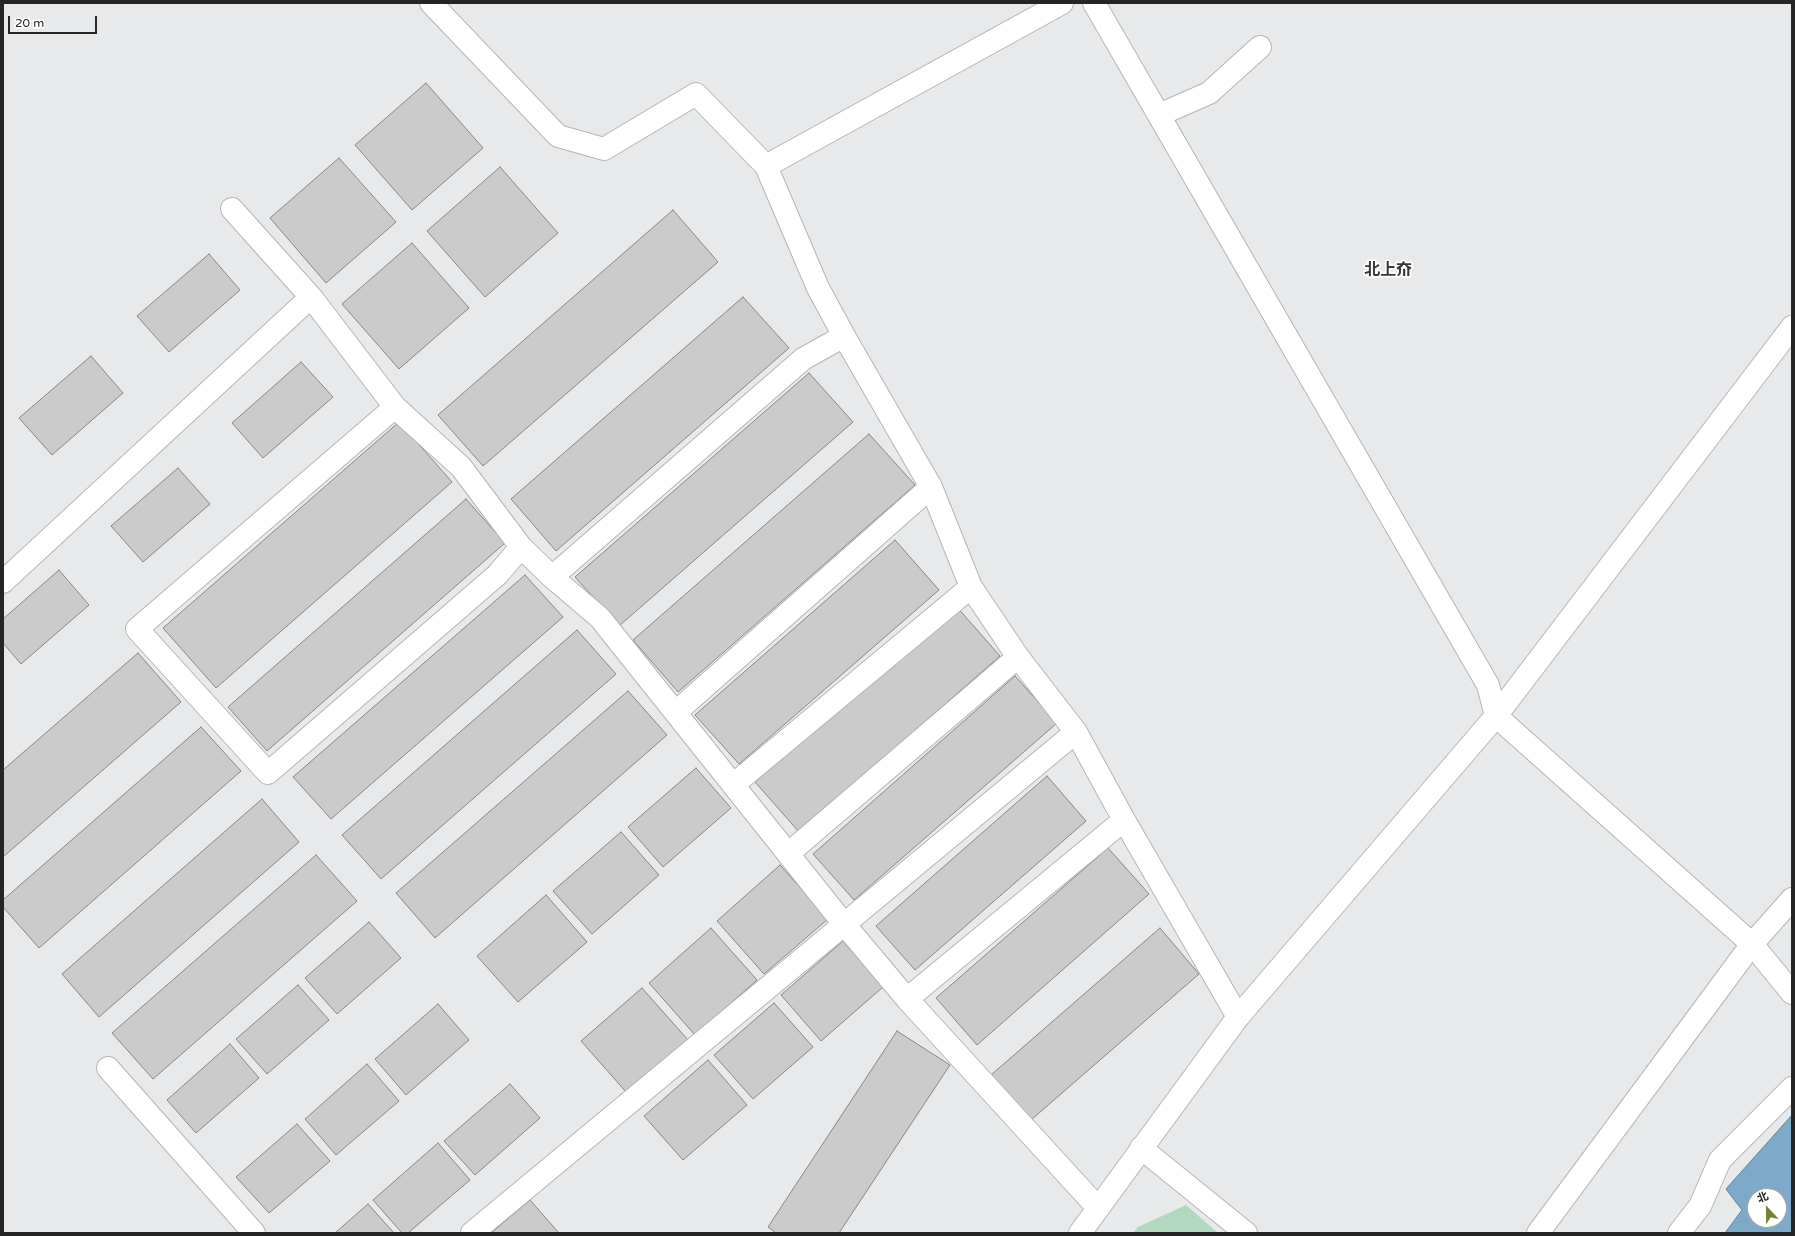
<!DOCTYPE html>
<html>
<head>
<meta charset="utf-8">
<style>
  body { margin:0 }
  #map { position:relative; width:1795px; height:1236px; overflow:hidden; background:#e8e9ea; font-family:"Varela Round","Noto Sans SC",sans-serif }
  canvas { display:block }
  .frame { position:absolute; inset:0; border:4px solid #252525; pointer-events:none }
  .north { position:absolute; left:1747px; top:1188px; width:40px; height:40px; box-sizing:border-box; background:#fff; border:1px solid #a8a8a8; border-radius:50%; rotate:338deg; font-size:11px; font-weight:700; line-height:16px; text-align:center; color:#252525 }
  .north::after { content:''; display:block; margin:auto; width:14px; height:18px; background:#708434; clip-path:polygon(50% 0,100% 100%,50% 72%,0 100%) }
  .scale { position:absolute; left:8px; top:16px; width:89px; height:18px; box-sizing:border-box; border:2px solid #252525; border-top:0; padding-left:5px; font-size:12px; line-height:14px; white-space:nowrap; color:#252525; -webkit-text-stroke:3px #fff; paint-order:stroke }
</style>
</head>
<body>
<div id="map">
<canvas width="1795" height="1236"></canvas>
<div class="frame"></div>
<div class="north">北</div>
<div class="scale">20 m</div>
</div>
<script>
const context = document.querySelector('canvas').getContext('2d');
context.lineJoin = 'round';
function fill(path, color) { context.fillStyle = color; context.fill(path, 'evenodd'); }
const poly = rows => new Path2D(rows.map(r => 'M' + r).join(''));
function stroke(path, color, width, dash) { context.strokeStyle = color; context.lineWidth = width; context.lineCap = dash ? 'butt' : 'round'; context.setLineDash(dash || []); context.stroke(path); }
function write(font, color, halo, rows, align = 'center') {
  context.font = font + ' "Varela Round","Noto Sans SC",sans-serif'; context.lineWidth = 3.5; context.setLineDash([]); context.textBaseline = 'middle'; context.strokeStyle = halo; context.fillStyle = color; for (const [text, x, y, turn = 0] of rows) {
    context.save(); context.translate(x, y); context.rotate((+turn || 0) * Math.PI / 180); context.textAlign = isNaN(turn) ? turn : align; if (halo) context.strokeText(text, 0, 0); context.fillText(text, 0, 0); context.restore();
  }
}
const green = poly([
  [1186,1205,1218,1233,1133,1233,1138,1227]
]);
const water = poly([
  [1792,1115,1792,1233,1725,1233,1742,1210,1726,1189,1792,1115],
  [1755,1196,1779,1196,1779,1220,1755,1220,1755,1196]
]);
const building = poly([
  [426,83,483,148,412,210,355,145,426,83],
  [339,158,396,222,326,283,270,218,339,158],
  [500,167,558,233,485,297,427,231,500,167],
  [673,210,718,262,483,466,438,415,673,210],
  [412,243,469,308,399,369,342,304,412,243],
  [209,254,240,290,169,352,137,316,209,254],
  [743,297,789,348,556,551,511,499,743,297],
  [91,356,123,393,52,455,19,418,91,356],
  [301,362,333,397,263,458,232,423,301,362],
  [809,373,853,422,619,626,575,577,809,373],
  [399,422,452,482,216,688,163,628,399,422],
  [869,434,915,485,678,692,633,640,869,434],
  [178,468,210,504,143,562,111,526,178,468],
  [466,499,505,543,267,751,228,707,466,499],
  [895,540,939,590,739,764,695,715,895,540],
  [59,570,89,605,21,664,3,643,3,619,59,570],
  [525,575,563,617,331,819,293,777,525,575],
  [956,606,1000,656,799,832,755,782,956,606],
  [577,630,616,674,381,879,342,835,577,630],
  [138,653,181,702,3,857,3,770,138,653],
  [1015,676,1057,723,854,900,813,854,1015,676],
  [628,691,667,735,435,938,396,893,628,691],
  [201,727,241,771,39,948,3,907,3,900,201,727],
  [696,768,731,808,663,867,628,827,696,768],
  [1047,776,1086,821,915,970,876,926,1047,776],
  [262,799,299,842,99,1017,62,974,262,799],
  [621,832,659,875,592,934,553,891,621,832],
  [1108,848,1149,894,977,1045,936,998,1108,848],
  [316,855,357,901,153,1079,112,1033,316,855],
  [780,865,828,919,764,974,717,921,780,865],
  [546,895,587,942,518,1002,477,956,546,895],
  [369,922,401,958,337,1014,305,978,369,922],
  [711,928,757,980,695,1035,649,983,711,928],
  [1160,928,1199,974,1031,1120,991,1075,1160,928],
  [843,941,883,987,821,1041,781,995,843,941],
  [298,985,329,1020,267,1074,236,1039,298,985],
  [642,988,688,1040,627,1093,581,1041,642,988],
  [774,1003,813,1047,753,1099,714,1055,774,1003],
  [438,1004,469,1040,406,1095,375,1059,438,1004],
  [897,1031,950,1065,839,1233,776,1233,768,1227,897,1031],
  [230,1044,259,1078,196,1133,167,1100,230,1044],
  [708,1060,747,1105,683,1160,644,1116,708,1060],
  [367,1064,399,1101,336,1155,305,1119,367,1064],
  [510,1084,540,1118,475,1175,444,1141,510,1084],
  [297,1124,330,1161,269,1213,236,1177,297,1124],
  [438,1143,470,1180,408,1233,402,1233,373,1200,438,1143],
  [530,1200,559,1233,491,1233,530,1200],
  [368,1204,394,1233,335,1233,368,1204]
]);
const minor = poly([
  [431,3,558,136,604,149,696,94,766,166,818,288,844,336,931,487,971,587,1018,657,1076,732,1124,820,1238,1017],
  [1094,3,1488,685,1496,716,1752,944,1538,1233],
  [1159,115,1209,93,1260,47],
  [766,166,1062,3],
  [232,209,311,297,395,407,461,467,521,547,552,577,600,618,844,924,907,999,1098,1208],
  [395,407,137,629,268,773,497,575,521,547],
  [552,577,803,359,844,336],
  [3,582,311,297],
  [676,712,931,487],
  [733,785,971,587],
  [789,853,1018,657],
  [1792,899,1752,944,1792,993],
  [907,999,1124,820],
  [108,1068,254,1233],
  [1141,1148,1246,1233],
  [472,1233,1076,732],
  [1679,1233,1700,1206,1720,1160,1792,1088]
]);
const tertiary = poly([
  [1080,1233,1238,1017,1496,716,1792,327]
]);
const quarterNames = [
  ["北上夼",1388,271]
];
fill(green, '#b2d8c0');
fill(water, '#7eaac9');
stroke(water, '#638298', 1);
fill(building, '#cbcbcc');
stroke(building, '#888788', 1);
stroke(minor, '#b5b6b7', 24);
stroke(tertiary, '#b5b6b7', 24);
stroke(minor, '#fff', 22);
stroke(tertiary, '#fff', 22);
write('bold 16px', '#383839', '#fff', quarterNames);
</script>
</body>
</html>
